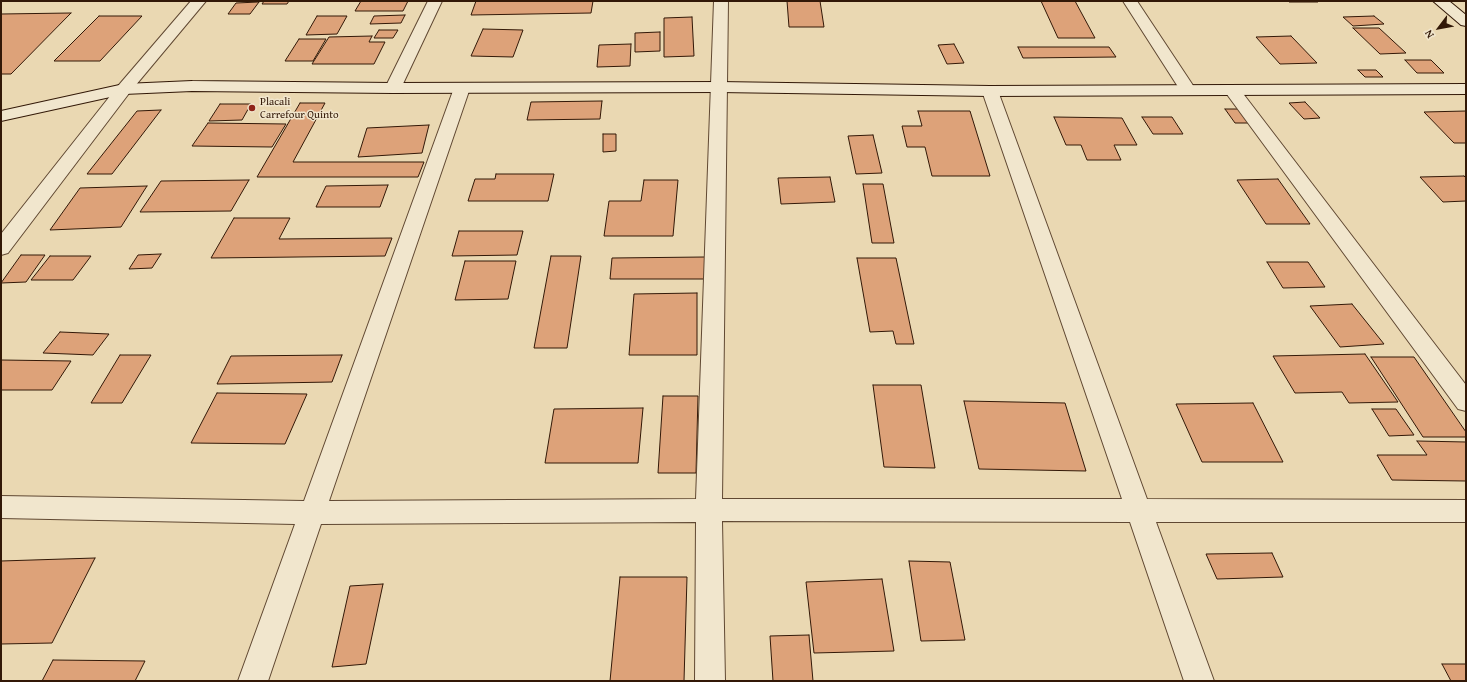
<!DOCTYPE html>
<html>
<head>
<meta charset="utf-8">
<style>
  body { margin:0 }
  #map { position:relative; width:1467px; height:682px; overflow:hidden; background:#ead8b2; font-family:"Gentium Book Plus",serif }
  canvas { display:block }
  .frame { position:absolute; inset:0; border:2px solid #321807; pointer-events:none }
  .north { position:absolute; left:1419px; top:8px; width:40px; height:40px; -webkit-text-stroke:3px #f1e6cd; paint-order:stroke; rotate:238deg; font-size:11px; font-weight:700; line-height:16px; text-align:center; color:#321807 }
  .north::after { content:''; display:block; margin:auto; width:14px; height:18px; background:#321807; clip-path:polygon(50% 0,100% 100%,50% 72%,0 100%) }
</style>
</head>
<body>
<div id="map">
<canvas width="1467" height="682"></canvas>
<div class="frame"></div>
<div class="north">N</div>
</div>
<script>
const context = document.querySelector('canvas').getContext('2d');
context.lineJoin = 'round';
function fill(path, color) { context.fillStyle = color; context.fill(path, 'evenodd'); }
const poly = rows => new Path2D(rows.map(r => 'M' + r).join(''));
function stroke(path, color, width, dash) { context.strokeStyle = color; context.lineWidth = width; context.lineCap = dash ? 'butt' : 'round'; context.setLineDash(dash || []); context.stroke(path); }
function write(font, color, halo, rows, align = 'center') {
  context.font = font + ' "Gentium Book Plus",serif'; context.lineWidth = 3; context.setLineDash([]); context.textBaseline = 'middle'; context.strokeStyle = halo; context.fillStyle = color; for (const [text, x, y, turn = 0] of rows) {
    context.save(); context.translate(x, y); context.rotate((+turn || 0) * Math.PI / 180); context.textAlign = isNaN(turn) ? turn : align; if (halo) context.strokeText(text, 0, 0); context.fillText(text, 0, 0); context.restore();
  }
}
const building = poly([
  [264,1,289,1,287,4,262,4,264,1],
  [361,1,408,1,403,11,355,11,361,1],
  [476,1,593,1,591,13,471,15,476,1],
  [787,1,820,1,824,27,789,27,787,1],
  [1041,1,1075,1,1095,38,1058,38,1041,1],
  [1288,1,1317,1,1318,2,1289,2,1288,1],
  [259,2,250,14,228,14,236,3,259,2],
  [71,13,11,74,1,74,1,14,71,13],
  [405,15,401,23,370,24,374,16,405,15],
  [99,16,142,16,100,61,54,61,99,16],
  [317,16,347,16,337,34,306,35,317,16],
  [1374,16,1384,24,1353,26,1343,17,1374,16],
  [692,17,694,56,664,57,664,18,692,17],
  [1353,28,1379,28,1406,53,1380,54,1353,28],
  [483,29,523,30,513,57,471,56,483,29],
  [379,30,398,30,393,38,374,38,379,30],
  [660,32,660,51,635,52,635,33,660,32],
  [372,36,369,42,385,42,374,64,312,64,329,37,372,36],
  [1291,36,1317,63,1280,64,1256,37,1291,36],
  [299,39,326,39,313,61,285,61,299,39],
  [631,44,630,66,597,67,599,45,631,44],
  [954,44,964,63,947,64,938,45,954,44],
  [1018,47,1109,47,1116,57,1023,58,1018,47],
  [1405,60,1431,60,1444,73,1417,73,1405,60],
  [1358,70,1376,70,1383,77,1365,77,1358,70],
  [602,101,600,119,527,120,531,102,602,101],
  [1305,102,1320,118,1304,119,1289,103,1305,102],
  [300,103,325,103,293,162,424,162,418,177,257,177,300,103],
  [220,104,251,104,242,120,209,121,220,104],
  [1225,109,1241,109,1251,123,1235,123,1225,109],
  [161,110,112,174,87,174,137,111,161,110],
  [918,111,970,111,990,176,932,176,925,147,907,147,902,126,922,126,918,111],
  [1466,111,1466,143,1454,143,1424,112,1466,111],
  [1054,117,1122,118,1137,145,1114,145,1121,160,1087,160,1081,145,1066,145,1054,117],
  [1142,117,1172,117,1183,134,1153,134,1142,117],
  [208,123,286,124,272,147,192,146,208,123],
  [429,125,422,153,358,157,367,128,429,125],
  [603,134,616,134,616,151,603,152,603,134],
  [873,135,882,173,856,174,848,136,873,135],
  [496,174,554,174,548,201,468,201,475,179,495,179,496,174],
  [1464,176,1466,178,1466,201,1443,202,1420,177,1464,176],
  [830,177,835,202,781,204,778,178,830,177],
  [1278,179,1310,224,1266,224,1237,180,1278,179],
  [249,180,231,211,140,212,161,181,249,180],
  [644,180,678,180,673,236,604,236,609,201,641,201,644,180],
  [863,184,883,184,894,243,872,243,863,184],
  [388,185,380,207,316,207,326,186,388,185],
  [147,186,121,227,50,230,80,188,147,186],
  [234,218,290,218,279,239,392,238,385,256,211,258,234,218],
  [459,231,523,231,517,255,452,256,459,231],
  [161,254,152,268,129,269,138,255,161,254],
  [21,255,45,255,26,282,1,283,21,255],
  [50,256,91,256,73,280,31,280,50,256],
  [551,256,581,256,567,348,534,348,551,256],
  [705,257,705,279,610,279,612,258,705,257],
  [857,258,896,258,914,344,896,344,893,331,870,332,857,258],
  [465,261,516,261,508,299,455,300,465,261],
  [1267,262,1308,262,1325,287,1283,288,1267,262],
  [697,293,697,355,629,355,634,294,697,293],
  [1352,304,1384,344,1340,347,1310,306,1352,304],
  [60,332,109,334,93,355,43,353,60,332],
  [1365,354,1398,402,1349,403,1342,392,1295,393,1273,356,1365,354],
  [120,355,151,355,122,403,91,403,120,355],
  [342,355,332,382,217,384,231,356,342,355],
  [1371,357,1414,357,1466,432,1466,437,1423,437,1371,357],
  [1,360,71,361,52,390,1,390,1,360],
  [873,385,921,385,935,468,884,467,873,385],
  [217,393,307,394,285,444,191,443,217,393],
  [663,396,698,396,696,473,658,473,663,396],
  [964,401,1065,403,1086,471,979,469,964,401],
  [1253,403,1283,462,1202,462,1176,404,1253,403],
  [643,408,638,463,545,463,554,409,643,408],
  [1372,409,1396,409,1414,435,1389,436,1372,409],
  [1417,441,1466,442,1466,481,1392,480,1377,455,1427,455,1417,441],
  [1272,553,1283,577,1217,579,1206,554,1272,553],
  [95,558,52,643,1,644,1,561,95,558],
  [909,561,950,562,965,640,921,641,909,561],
  [620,577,687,577,684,681,610,681,620,577],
  [882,579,894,651,814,653,806,582,882,579],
  [383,584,366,664,332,667,350,586,383,584],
  [809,635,813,681,773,681,770,636,809,635],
  [53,660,145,661,135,681,42,681,53,660],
  [1442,664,1466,664,1466,681,1451,681,1442,664]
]);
const street = poly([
  [191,1,206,1,130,92,8,253,1,255,1,234,118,86,191,1],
  [428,1,442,1,401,88,399,91,393,93,387,91,385,88,428,1],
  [714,1,728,1,722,499,1122,499,982,91,984,88,990,86,996,88,998,91,1147,499,1466,500,1466,522,1156,522,1214,681,1184,681,1130,522,722,521,725,681,695,681,696,522,321,524,268,681,238,681,295,524,1,518,1,496,304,501,454,88,456,85,462,83,468,85,470,88,329,501,696,499,714,1],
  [1123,1,1137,1,1196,90,1194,93,1188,95,1182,93,1123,1],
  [1232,85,1238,87,1466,385,1466,411,1458,409,1226,93,1224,90,1226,87,1232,85]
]);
const secondary = poly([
  [1433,1,1449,1,1466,15,1466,26,1461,25,1433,1],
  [192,81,393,83,719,82,990,86,1466,84,1466,94,990,96,719,92,393,93,192,91,124,94,1,121,1,111,124,84,192,81]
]);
const markers = [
  [252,108,4,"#8f2418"]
];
const farPoinames = [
  ["Placali",260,102],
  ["Carrefour Quinto",260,115]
];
fill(building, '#dda279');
stroke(building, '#321807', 1);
stroke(street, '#604832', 2);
stroke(secondary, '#321807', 2);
fill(street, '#f1e6cd');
fill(secondary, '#f1e6cd');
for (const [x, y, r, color] of markers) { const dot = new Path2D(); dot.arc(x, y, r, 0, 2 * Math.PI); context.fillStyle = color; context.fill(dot); stroke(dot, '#f1e6cd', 1.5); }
write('11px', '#321807', '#f1e6cd', farPoinames, 'left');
</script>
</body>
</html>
